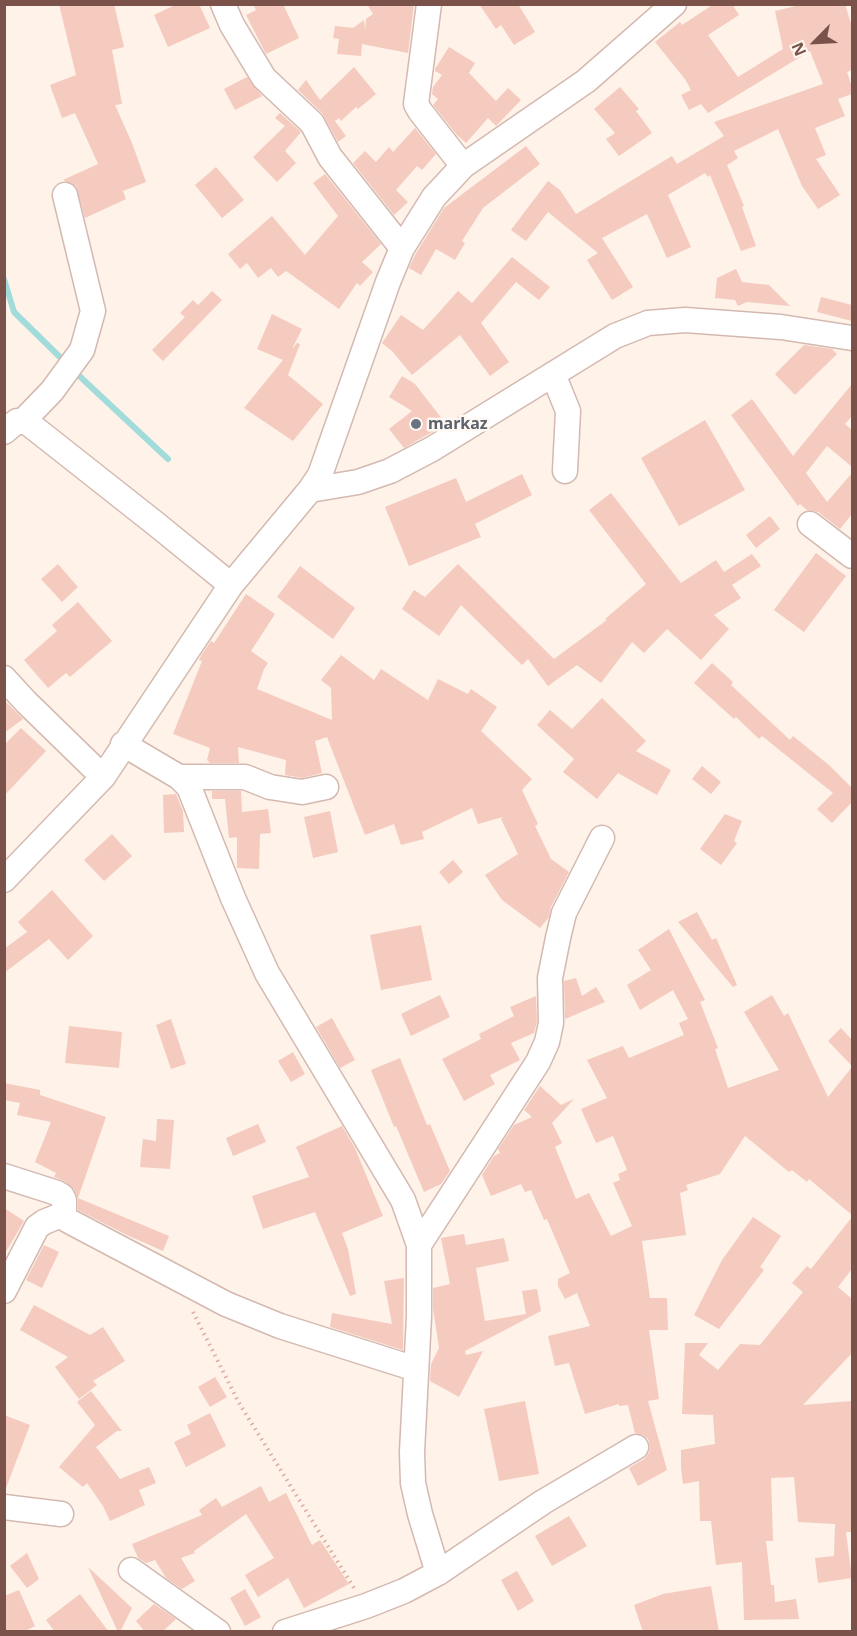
<!DOCTYPE html>
<html>
<head>
<meta charset="utf-8">
<style>
  body { margin:0 }
  #map { position:relative; width:857px; height:1636px; overflow:hidden; background:#fef2e9; font-family:"Noto Sans",sans-serif }
  canvas { display:block }
  .frame { position:absolute; inset:0; border:6px solid #7b524a; pointer-events:none }
  .north { position:absolute; left:785px; top:12px; width:60px; height:60px; -webkit-text-stroke:4px #fff7f1; paint-order:stroke; rotate:246deg; font-size:16px; font-weight:700; line-height:24px; text-align:center; color:#7b524a }
  .north::after { content:''; display:block; margin:auto; width:21px; height:27px; background:#7b524a; clip-path:polygon(50% 0,100% 100%,50% 72%,0 100%) }
</style>
</head>
<body>
<div id="map">
<canvas width="857" height="1636"></canvas>
<div class="frame"></div>
<div class="north">N</div>
</div>
<script>
const context = document.querySelector('canvas').getContext('2d');
context.lineJoin = 'round';
const poly = rows => new Path2D(rows.map(r => 'M' + r).join(''));
function stroke(path, color, width, dash) { context.strokeStyle = color; context.lineWidth = width; context.lineCap = dash ? 'butt' : 'round'; context.setLineDash(dash || []); context.stroke(path); }
function fill(path, color) { context.fillStyle = color; context.fill(path, 'evenodd'); }
function write(font, color, halo, rows, align = 'center') {
  context.font = font + ' "Noto Sans",sans-serif'; context.lineWidth = 5; context.setLineDash([]); context.textBaseline = 'middle'; context.strokeStyle = halo; context.fillStyle = color; for (const [text, x, y, turn = 0] of rows) {
    context.save(); context.translate(x, y); context.rotate((+turn || 0) * Math.PI / 180); context.textAlign = isNaN(turn) ? turn : align; if (halo) context.strokeText(text, 0, 0); context.fillText(text, 0, 0); context.restore();
  }
}
const stream = poly([
  [4,279,14,312,67,364],
  [74,371,168,459]
]);
const building = poly([
  [59,4,114,4,124,47,112,50,122,104,115,105,132,143,146,182,123,191,126,199,85,218,76,186,63,180,98,164,75,113,62,118,50,85,76,75],
  [177,4,199,4,210,28,168,47,154,15],
  [253,4,283,4,299,38,266,54,246,15,256,10],
  [367,4,414,4,408,53,362,44,361,56,337,54,339,39,333,38,335,26,353,28,364,20,365,30,366,19,373,14],
  [479,4,518,4,535,32,514,45,501,25,496,29],
  [714,4,732,4,739,15,708,35,738,77,783,49,775,11,804,4,845,4,852,27,852,70,847,72,852,87,852,94,838,99,845,116,815,128,826,155,816,159,840,195,818,209,802,186,778,129,734,151,738,158,727,165,744,206,742,207,756,246,741,251,710,175,708,177,705,173,668,195,691,247,667,258,647,214,602,238,633,287,612,300,587,260,598,253,548,212,526,241,511,230,548,181,560,190,576,214,672,156,677,164,724,136,714,122,823,84,810,51,708,113,701,104,689,110,681,95,691,90,685,79,655,42,680,22,682,25],
  [449,47,475,63,469,73,496,101,508,88,521,100,496,126,488,118,466,143,457,135,433,105,438,99,432,94,433,87,442,75,435,71,435,69],
  [354,67,376,94,358,109,356,107,341,121,339,118,335,121,346,136,338,142,322,113,298,90,306,80,320,100],
  [247,77,262,96,235,110,224,89],
  [620,87,639,109,636,111,652,133,619,156,606,139,615,133,594,109],
  [280,113,301,132,285,151,296,163,277,182,253,157,285,126,275,118],
  [415,128,436,154,422,170,417,166,396,190,408,202,394,215,353,163,365,151,376,162,389,147,393,152],
  [526,146,540,164,483,208,462,241,465,243,455,260,436,249,421,275,409,268,415,255,444,208],
  [216,167,244,200,222,218,195,185],
  [325,174,381,244,362,262,373,272,360,286,357,283,339,309,286,271,278,277,271,268,258,278,247,263,240,269,228,254,272,216,305,255,338,216,313,183],
  [512,257,550,287,539,300,516,282,481,323,509,362,490,376,460,335,412,375,392,351,382,343,401,315,423,330,458,291,472,303],
  [736,269,742,282,769,285,790,306,747,302,738,306,735,300,715,298,717,278],
  [212,291,222,300,163,361,152,350,185,317,180,313,193,300,198,305],
  [821,297,852,305,852,321,817,312],
  [272,314,302,329,292,349,297,343,300,344,288,375,323,404,293,441,244,408,283,360,257,349],
  [804,345,832,349,837,354,795,395,775,374],
  [402,376,415,384,446,424,404,448,389,429,412,411,389,397],
  [852,384,852,416,845,424,852,430,852,467,827,446,806,473,827,502,852,473,852,514,840,529,818,512,807,510,800,504,798,506,731,415,752,399,793,456],
  [705,420,745,490,679,526,641,458],
  [522,474,532,495,475,524,481,537,409,566,385,507,456,478,466,502],
  [611,493,681,583,716,560,724,572,752,554,761,566,732,585,741,598,714,615,729,629,701,660,667,629,644,653,632,642,601,683,577,665,548,686,528,659,522,665,461,605,439,636,402,609,414,590,425,597,458,564,554,659,607,620,605,619,646,584,589,510],
  [770,516,780,529,756,548,746,535],
  [816,553,846,576,804,632,774,610],
  [58,564,78,587,62,602,41,579],
  [300,566,355,608,333,639,277,597],
  [246,594,275,614,251,651,268,663,264,669,257,689,332,720,331,688,321,680,341,655,374,680,381,669,428,700,438,679,468,694,471,689,497,707,481,731,532,779,522,790,538,824,535,826,551,859,569,872,551,907,549,917,540,928,502,900,485,875,518,854,501,819,503,817,478,824,472,808,422,832,424,839,401,845,394,824,365,835,327,737,315,741,322,773,302,778,285,775,286,760,238,747,239,763,210,763,207,760,210,748,173,734,202,661,199,660,202,654,211,641,214,643],
  [78,602,112,641,70,677,66,673,48,688,24,660,57,631,52,625],
  [712,663,733,682,731,685,790,740,793,736,829,765,852,788,852,802,832,823,817,809,833,793,762,736,759,739,736,717,734,719,694,683],
  [602,698,646,741,636,751,671,770,657,795,618,773,597,799,563,772,574,759,537,725,550,710,572,729],
  [4,700,23,719,4,733],
  [21,728,46,751,4,796,4,745],
  [702,766,721,782,711,794,692,779],
  [212,791,241,791,242,812,268,809,271,833,260,834,259,869,237,868,237,837,229,838,225,799,212,799],
  [176,794,183,811,184,832,164,833,163,795],
  [330,811,338,852,313,858,304,817],
  [725,814,742,821,734,841,737,843,721,865,700,849],
  [112,834,132,856,104,881,84,860],
  [453,860,463,872,449,884,439,872],
  [52,890,93,936,68,960,49,939,4,973,4,949,27,932,18,922],
  [697,912,712,940,716,938,737,985,733,987,678,922],
  [421,925,432,980,381,990,370,935],
  [669,929,705,1000,700,1002,718,1048,715,1049,728,1088,779,1070,744,1012,772,995,784,1016,788,1013,828,1097,852,1067,852,1215,809,1179,807,1182,792,1170,789,1172,745,1136,720,1174,686,1185,688,1190,680,1193,686,1235,642,1241,650,1298,667,1298,668,1330,649,1330,659,1399,648,1401,667,1470,638,1486,629,1468,644,1459,649,1453,650,1446,648,1439,643,1435,635,1433,628,1405,619,1406,619,1404,585,1414,569,1363,555,1366,548,1336,590,1326,577,1293,565,1299,558,1286,558,1279,570,1273,547,1219,544,1220,531,1190,525,1192,521,1184,491,1196,482,1175,494,1156,500,1153,498,1149,514,1125,532,1117,524,1110,540,1086,561,1105,574,1099,552,1123,562,1143,555,1147,576,1199,589,1193,611,1236,632,1226,613,1183,620,1180,618,1174,627,1170,613,1136,596,1143,581,1109,607,1098,587,1060,623,1046,629,1058,684,1035,679,1023,688,1019,673,990,640,1010,627,985,651,970,638,950],
  [576,978,582,996,596,987,605,1002,565,1019,564,981],
  [440,995,450,1017,411,1036,401,1014],
  [536,996,537,1022,534,1033,511,1043,520,1060,490,1075,495,1084,464,1101,442,1059,481,1039,479,1034,514,1016,510,1007],
  [332,1018,355,1060,340,1068,316,1027],
  [171,1019,186,1064,171,1069,156,1025],
  [69,1026,122,1032,119,1068,65,1063],
  [841,1028,852,1040,852,1066,828,1041],
  [293,1052,305,1074,291,1082,278,1061],
  [400,1058,427,1125,430,1124,450,1171,441,1184,424,1192,396,1126,394,1127,371,1070],
  [4,1083,40,1090,40,1095,106,1117,78,1198,169,1236,163,1251,127,1235,78,1210,78,1199,74,1189,64,1181,54,1177,56,1173,35,1162,51,1122,17,1115,20,1103,4,1100],
  [157,1119,174,1120,170,1169,140,1167,143,1139,156,1141],
  [258,1124,266,1142,233,1156,226,1138],
  [342,1126,355,1148,383,1216,342,1233,348,1249,356,1294,350,1296,315,1212,263,1229,252,1196,309,1177,296,1147],
  [4,1208,24,1221,4,1255],
  [753,1217,781,1236,760,1267,764,1270,719,1329,694,1315,722,1260],
  [852,1217,852,1269,838,1287,852,1299,852,1353,803,1405,852,1401,852,1532,846,1532,852,1578,818,1583,815,1558,834,1556,835,1524,798,1522,794,1477,771,1478,773,1541,766,1541,771,1585,774,1585,775,1602,796,1599,799,1619,744,1620,742,1562,716,1565,711,1521,700,1521,699,1481,683,1484,681,1468,681,1450,715,1444,713,1415,682,1414,685,1343,708,1343,699,1355,718,1370,740,1344,760,1345,803,1292,792,1283,807,1266,811,1269],
  [464,1234,466,1245,504,1238,509,1261,476,1268,485,1321,526,1314,522,1291,537,1289,541,1311,465,1351,466,1355,483,1351,459,1397,430,1381,431,1364,439,1348,433,1308,433,1288,450,1284,441,1238],
  [44,1245,59,1252,42,1288,26,1280],
  [404,1278,403,1350,330,1327,332,1313,392,1324,384,1281],
  [34,1305,90,1335,103,1327,125,1361,93,1381,97,1385,79,1399,55,1367,68,1357,20,1330],
  [215,1377,227,1397,210,1407,198,1387],
  [91,1391,122,1431,117,1431,96,1447,120,1479,149,1467,156,1483,139,1490,145,1505,110,1521,103,1506,87,1483,83,1487,59,1467,95,1425,77,1402],
  [525,1401,539,1474,499,1481,484,1409],
  [210,1413,226,1446,186,1467,174,1442,191,1434,187,1425],
  [4,1415,30,1425,6,1488,4,1488],
  [261,1486,269,1502,286,1493,312,1545,320,1540,349,1584,304,1608,288,1578,258,1597,245,1575,274,1558,246,1514,194,1551,195,1553,181,1558,195,1581,182,1589,166,1578,155,1560,146,1563,138,1558,132,1544,202,1515,199,1510,216,1498,222,1507],
  [569,1516,587,1546,552,1566,535,1536],
  [27,1553,39,1579,27,1588,10,1566],
  [88,1567,132,1608,120,1632,118,1632],
  [517,1571,534,1601,518,1611,501,1580],
  [711,1586,719,1632,643,1632,634,1605,663,1594],
  [245,1589,261,1617,245,1626,230,1598],
  [19,1590,35,1626,23,1632,4,1632,4,1596],
  [80,1594,109,1632,55,1632,46,1620],
  [154,1604,176,1619,162,1632,145,1632,136,1621]
]);
const path = poly([
  [193,1312,239,1403,354,1588]
]);
const minor = poly([
  [223,4,232,25,264,78,312,123,330,157,402,248],
  [429,4,416,104,420,111,463,166],
  [553,374,568,411,565,471],
  [23,421,52,391,82,350,93,311,65,195],
  [4,432,17,421,28,423,156,524,231,585],
  [310,490,358,482,390,471,432,449,615,336,648,323,685,320,781,327,852,338],
  [810,524,852,556],
  [4,678,26,702,103,777],
  [123,744,179,777,189,787,233,898,267,973,403,1200,419,1245,419,1316,412,1452,413,1483,420,1514,438,1573],
  [179,777,245,777,270,787,302,792,326,787],
  [4,880,103,777,231,585,310,490,320,475,388,282,402,248,434,197,463,166,586,81,674,4],
  [4,1176,57,1193,62,1196,64,1200,64,1214,67,1220,226,1304,280,1326,416,1369],
  [419,1245,538,1062,547,1042,551,1023,550,978,558,938,564,913,602,838],
  [4,1291,37,1227,44,1222,64,1214],
  [4,1507,61,1514],
  [131,1570,218,1632],
  [285,1632,366,1606,404,1591,438,1573,543,1502,636,1447]
]);
const markers = [
  [416,424,6,"#6b7280"]
];
const worshipNames = [
  ["markaz",428,424]
];
stroke(stream, '#a1dcda', 6);
fill(building, '#f5cabf');
stroke(minor, '#d4b9b0', 27);
stroke(path, '#dbaca1', 4, [1.5, 4.5]);
stroke(minor, '#fff', 24);
for (const [x, y, r, color] of markers) { const dot = new Path2D(); dot.arc(x, y, r, 0, 2 * Math.PI); context.fillStyle = color; context.fill(dot); stroke(dot, '#fff7f1', 2); }
write('bold 16px', '#5b616d', '#fff7f1', worshipNames, 'left');
</script>
</body>
</html>
